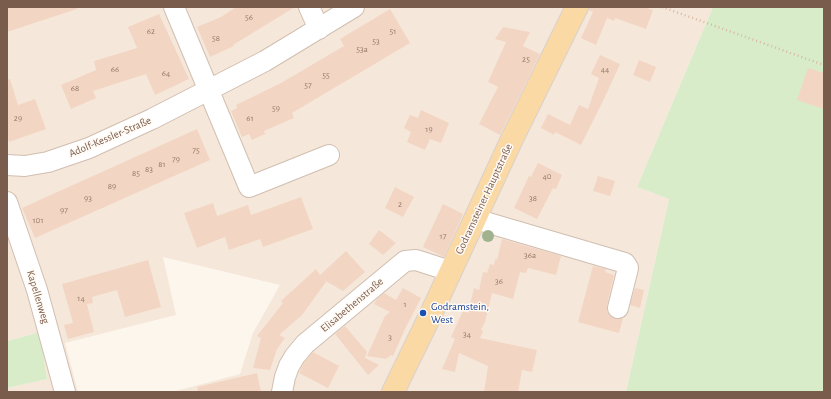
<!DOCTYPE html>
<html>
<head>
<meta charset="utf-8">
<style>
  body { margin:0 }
  #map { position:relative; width:831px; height:399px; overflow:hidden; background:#fdf6ec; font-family:"Alegreya Sans",sans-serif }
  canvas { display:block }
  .frame { position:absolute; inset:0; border:8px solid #7a5c4d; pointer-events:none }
</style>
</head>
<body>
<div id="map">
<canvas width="831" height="399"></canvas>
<div class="frame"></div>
</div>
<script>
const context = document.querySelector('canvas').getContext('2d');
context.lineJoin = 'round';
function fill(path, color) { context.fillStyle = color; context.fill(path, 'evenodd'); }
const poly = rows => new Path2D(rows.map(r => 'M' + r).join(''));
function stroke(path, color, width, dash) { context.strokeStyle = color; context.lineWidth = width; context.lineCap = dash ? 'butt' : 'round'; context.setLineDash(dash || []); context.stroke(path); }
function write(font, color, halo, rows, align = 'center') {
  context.font = font + ' "Alegreya Sans",sans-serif'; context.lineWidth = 3; context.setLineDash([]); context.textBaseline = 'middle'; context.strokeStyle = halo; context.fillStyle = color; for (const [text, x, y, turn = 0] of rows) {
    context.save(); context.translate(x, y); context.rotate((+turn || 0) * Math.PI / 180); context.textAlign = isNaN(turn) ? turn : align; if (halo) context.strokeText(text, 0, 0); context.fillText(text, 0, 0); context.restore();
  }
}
const residential = poly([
  [7,7,713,7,637,187,669,199,626,392,172,392,240,374,253,333,280,285,163,257,176,315,65,343,78,392,7,392,7,388,47,379,40,332,7,341]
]);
const green = poly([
  [713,7,824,7,824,392,626,392,669,199,637,187],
  [40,332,47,379,7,388,7,341]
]);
const building = poly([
  [7,7,76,7,77,9,7,32],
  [236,7,295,7,233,45,234,46,210,57,197,27,221,17],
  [589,7,643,7,653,10,646,29,615,18,614,21,607,18,596,45,581,38,593,12,589,10],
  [390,9,410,43,292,113,294,118,264,131,265,134,252,140,249,134,242,137,231,111,237,108,236,105,281,83,344,46,340,39],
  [159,14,189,79,155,95,146,74,93,91,96,98,71,109,61,85,96,70,94,61,137,48,128,27],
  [503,27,530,32,523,46,540,54,500,135,479,124,498,87,488,82,506,42,495,39],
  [600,55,620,64,603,101,581,145,555,132,554,135,541,128,548,114,570,125,579,105,588,109,599,78,591,74],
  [639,60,656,67,650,82,633,75],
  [808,68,824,73,824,109,797,100],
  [10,79,18,105,35,99,46,129,9,142,7,135,7,80],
  [421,110,449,123,441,143,430,139,425,150,407,142,411,132,404,128,410,115,418,118],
  [197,129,210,160,35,238,22,208],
  [538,163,562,175,556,189,553,188,537,219,514,208,529,176,531,177],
  [598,176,615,181,610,196,593,191],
  [395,187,414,197,403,217,385,208],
  [301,197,313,229,263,247,260,239,229,250,225,237,197,248,184,213,213,203,217,216,248,205,251,215],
  [443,204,463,214,444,257,423,247],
  [379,230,396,243,383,255,369,244],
  [502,239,561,256,556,275,528,268,526,273,520,272,513,299,492,293,485,322,481,330,483,331,480,338,537,350,532,372,522,370,518,392,484,392,488,366,459,353,455,372,442,369,455,339,451,337,463,311,468,313,474,288,479,290,483,272,487,273,490,264,494,265,495,259,497,260],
  [346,251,365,272,343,291,324,280,326,282,302,315,279,335,285,338,277,349,270,370,253,368,261,338,257,336,283,303,281,301,316,269,320,275],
  [148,260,161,307,125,317,117,290,92,297,93,303,87,304,94,332,68,339,64,325,73,323,62,284],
  [593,266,606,269,605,272,614,275,607,305,607,311,610,316,615,319,623,318,619,333,578,322],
  [403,288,421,298,406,327,393,356,391,355,386,359,367,356,385,316,390,312,374,304,377,299,384,293,396,300],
  [635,288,644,290,640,308,630,305],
  [345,326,367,352,365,358,379,365,368,375,335,334],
  [313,352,339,366,328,388,299,373,304,363],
  [257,373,261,392,198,392,197,387]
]);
const path = poly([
  [662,7,824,65]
]);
const minor = poly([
  [174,7,249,187,329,155],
  [309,7,319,29],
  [7,165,25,166,48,162,89,148,152,119,265,61,354,7],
  [7,202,37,290,65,392],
  [475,219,625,263,628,268,618,308],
  [282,392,285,377,289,366,295,356,305,344,405,261,416,260,450,271]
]);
const major = poly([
  [393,392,430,316,512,139,577,7]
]);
const trees = [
  [488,236]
];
const markers = [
  [423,313,4,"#1a4fb4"]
];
const numberNames = [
  ["56",249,17],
  ["62",151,31],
  ["51",393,31],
  ["58",216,38],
  ["53",376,41],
  ["53a",362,49],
  ["25",526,59],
  ["66",115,69],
  ["44",605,69],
  ["64",166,73],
  ["55",326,75],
  ["57",308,85],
  ["68",75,88],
  ["59",276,108],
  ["29",18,118],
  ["61",250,118],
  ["19",429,129],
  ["75",196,150],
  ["79",176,159],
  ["81",162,164],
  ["83",149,169],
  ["85",136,173],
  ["40",547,176],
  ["89",112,186],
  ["93",88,198],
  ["38",533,198],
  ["2",400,204],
  ["97",64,210],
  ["101",38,220],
  ["17",443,236],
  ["36a",530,255],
  ["36",499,281],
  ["14",81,298],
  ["1",405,304],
  ["34",467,334],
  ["3",390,337]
];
const streetNames = [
  ["Adolf-Kessler-Straße",110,137,-23],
  ["Godramsteiner Hauptstraße",484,199,-65],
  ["Kapellenweg",38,297,73],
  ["Elisabethenstraße",352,305,-40]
];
const transitNames = [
  ["Godramstein,",431,307],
  ["West",431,320]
];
fill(residential, '#f5e8da');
fill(green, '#d8ecc9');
fill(building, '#f3d5c3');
stroke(minor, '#d1beb0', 22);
stroke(major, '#dad1cd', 24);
stroke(path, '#d9b8a5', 2.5, [1, 3]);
stroke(minor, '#fff', 20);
stroke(major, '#fbd9a5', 22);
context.fillStyle = '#a0b28e';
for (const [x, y] of trees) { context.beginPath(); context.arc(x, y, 6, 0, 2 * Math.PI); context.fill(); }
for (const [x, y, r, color] of markers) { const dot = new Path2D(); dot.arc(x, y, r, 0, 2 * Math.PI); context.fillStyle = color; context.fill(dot); stroke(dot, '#fffaf3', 1.5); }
write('9px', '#987a6a', null, numberNames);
write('11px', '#7a5c4d', '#fffaf3', streetNames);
write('11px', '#164399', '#fffaf3', transitNames, 'left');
</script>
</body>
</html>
